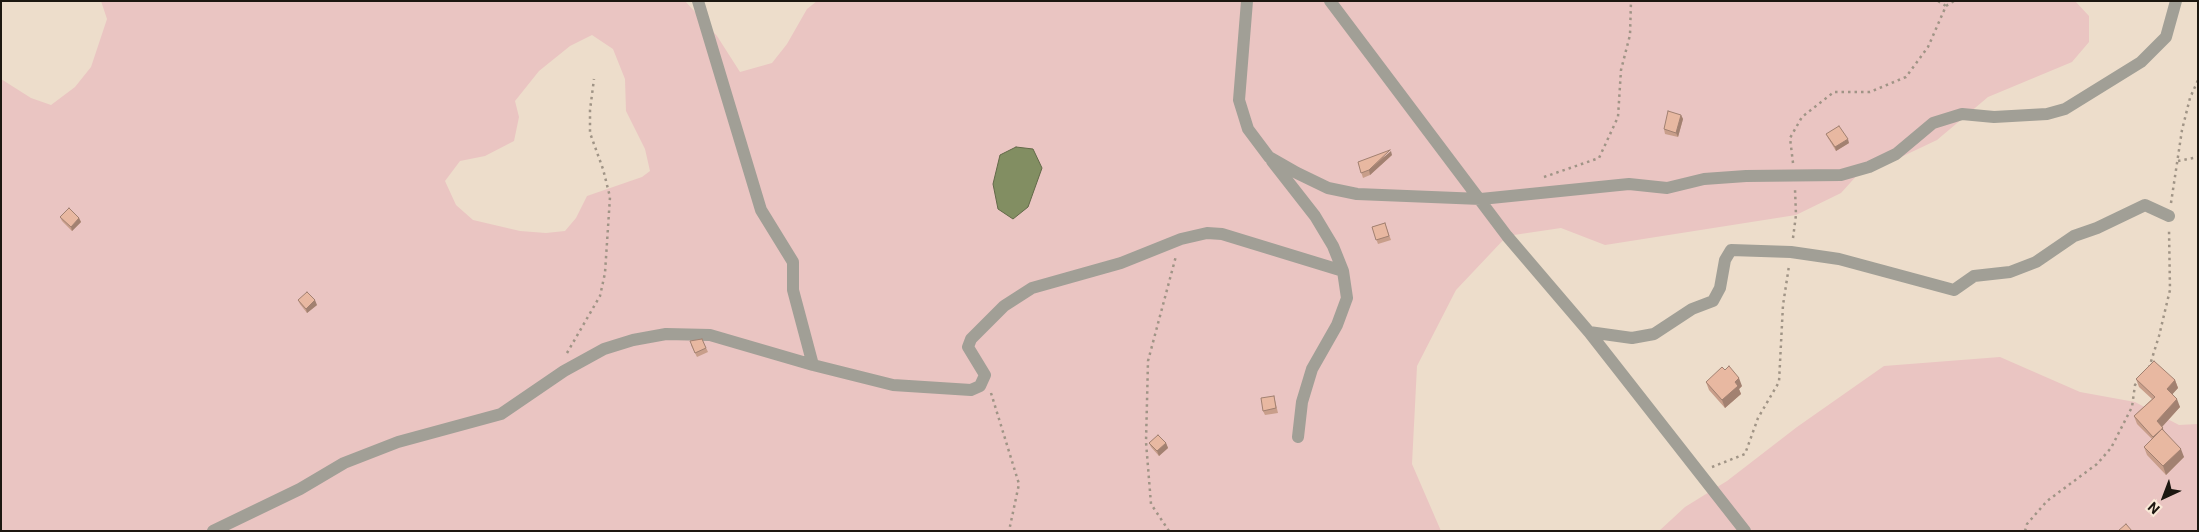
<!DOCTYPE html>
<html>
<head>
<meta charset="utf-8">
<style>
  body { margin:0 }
  #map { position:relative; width:2199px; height:532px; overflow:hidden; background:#edddcb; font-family:Roboto,sans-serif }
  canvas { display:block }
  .frame { position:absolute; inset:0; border:2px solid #1c1710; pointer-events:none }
  .north { position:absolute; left:2139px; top:472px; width:50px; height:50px; -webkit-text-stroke:4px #faead8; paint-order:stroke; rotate:223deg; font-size:14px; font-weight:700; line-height:20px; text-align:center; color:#1c1710 }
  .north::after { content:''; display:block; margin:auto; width:18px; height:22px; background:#1c1710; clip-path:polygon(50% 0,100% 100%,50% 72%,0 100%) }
</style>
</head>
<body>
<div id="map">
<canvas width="2199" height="532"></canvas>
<div class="frame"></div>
<div class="north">N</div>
</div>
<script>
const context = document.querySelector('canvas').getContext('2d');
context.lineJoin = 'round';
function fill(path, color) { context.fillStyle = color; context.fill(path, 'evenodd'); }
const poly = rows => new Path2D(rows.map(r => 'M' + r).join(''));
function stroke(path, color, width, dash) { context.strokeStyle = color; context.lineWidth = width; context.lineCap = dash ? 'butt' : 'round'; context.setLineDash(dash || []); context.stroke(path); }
const green = poly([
  [101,1,685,1,717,36,740,72,772,63,787,44,807,9,817,1,2075,1,2089,16,2089,42,2072,62,1988,97,1937,140,1899,158,1860,172,1841,193,1796,215,1605,245,1561,228,1507,236,1456,290,1417,366,1412,464,1441,531,1,531,1,79,31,98,51,105,75,87,91,67,107,19],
  [592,35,613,49,625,79,626,111,645,149,650,171,642,177,587,196,576,218,565,231,546,233,520,231,473,220,456,205,445,181,460,161,485,156,514,141,519,117,515,101,539,71,570,46],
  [2000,357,2080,392,2135,402,2179,425,2198,424,2198,531,1659,531,1685,507,1727,481,1797,427,1884,366]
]);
const water = poly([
  [1016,147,1033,149,1042,168,1028,207,1013,219,998,209,993,184,1000,155,1016,147]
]);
const path = poly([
  [1938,1,1946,6],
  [2178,161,2198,157],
  [1793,163,1790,138,1802,117,1834,92,1870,92,1906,77,1928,47,1946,6,1954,1],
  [1544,177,1599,158,1618,117,1621,70,1630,35,1631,1],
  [2171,203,2182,130,2190,98,2198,80],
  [1793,238,1796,215,1795,189],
  [567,353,600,296,605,273,610,197,603,169,590,133,590,110,594,79],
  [2149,368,2159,336,2170,290,2169,229],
  [991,393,1019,484,1009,531],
  [1712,467,1745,454,1758,418,1779,382,1783,305,1789,266],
  [1169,531,1151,504,1146,442,1148,361,1176,256],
  [2025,531,2027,524,2047,501,2097,464,2111,448,2132,407,2135,385,2139,380]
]);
const street = poly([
  [698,1,761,210,793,262,793,290,813,365],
  [1247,1,1239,100,1248,129,1269,157,1297,173,1328,188,1357,194,1481,199,1629,184,1667,188,1704,179,1746,176,1841,175,1869,167,1896,154,1933,123,1962,114,1994,117,2047,114,2065,109,2141,62,2166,37,2176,1],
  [1330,1,1507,236,1589,332,1745,531],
  [1272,161,1315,216,1333,246,1343,271,1347,298,1337,325,1312,369,1302,402,1298,437],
  [1589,332,1632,338,1654,334,1692,309,1713,301,1720,288,1725,260,1731,250,1791,252,1839,259,1954,290,1974,276,2010,272,2036,262,2074,236,2097,228,2145,205,2169,216],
  [213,531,300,489,344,463,398,442,501,414,564,371,604,349,633,340,666,334,710,335,813,365,893,385,971,390,980,386,985,375,968,347,971,339,1004,306,1032,288,1121,263,1181,239,1207,233,1222,234,1343,271]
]);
const wall = poly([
  [1681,115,1683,119,1678,137,1665,134,1664,129],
  [1826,134,1849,143,1836,151,1828,138],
  [1392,155,1370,175,1363,178,1358,162],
  [60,217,79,218,81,222,72,231,62,221],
  [1385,223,1391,240,1378,244,1372,227],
  [298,300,317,305,307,313,300,304],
  [702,339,708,352,697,357,691,345],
  [2136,379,2175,380,2178,388,2172,394,2180,407,2162,427,2165,432,2184,457,2166,475,2147,455,2144,447,2152,439,2137,424,2134,416,2152,399,2139,387],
  [1706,382,1742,386,1739,389,1741,394,1725,408,1709,390],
  [1274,396,1278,413,1265,415,1263,411],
  [1149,443,1166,443,1168,448,1159,456,1151,447]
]);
const shadedWall = poly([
  [1681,115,1683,119,1678,137,1676,133],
  [1848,139,1849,143,1836,151,1835,147],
  [1391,151,1392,155,1370,175,1369,170],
  [79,218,81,222,72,231,71,227],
  [315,300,317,305,307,313,306,309],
  [1739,378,1742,386,1739,389,1741,394,1725,408,1722,400,1735,382],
  [2175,380,2178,388,2170,397,2167,389],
  [2177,399,2180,407,2160,429,2157,421],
  [1166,443,1168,448,1159,456,1157,451],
  [2181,449,2184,457,2166,475,2163,466]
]);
const building = poly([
  [1668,111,1681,115,1676,133,1664,129,1668,111],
  [1839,126,1848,139,1835,147,1826,134,1839,126],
  [1390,150,1369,170,1361,173,1358,162,1390,150],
  [69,208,79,218,71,227,60,217,69,208],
  [1385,223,1389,236,1376,240,1372,227,1385,223],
  [307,292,315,300,306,309,298,300,307,292],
  [702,339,706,348,695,353,690,341,702,339],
  [2154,361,2175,380,2167,389,2177,399,2157,421,2163,428,2153,437,2134,416,2155,397,2136,379,2154,361],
  [1729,366,1739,378,1735,382,1738,386,1722,400,1706,382,1722,367,1725,370,1729,366],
  [1274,396,1276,408,1263,411,1261,398,1274,396],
  [2162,429,2181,449,2163,466,2144,447,2162,429],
  [1158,435,1166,443,1157,451,1149,443,1158,435],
  [2126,524,2132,531,2118,531,2126,524]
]);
fill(green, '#eac5c2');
fill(water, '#828e62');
stroke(water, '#636a49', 1);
stroke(path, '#a09486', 2.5, [2.5, 4]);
stroke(street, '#a19f96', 12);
fill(wall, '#c89e8a');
fill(shadedWall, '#a28171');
fill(building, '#e8b8a1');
stroke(building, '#a28171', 1);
</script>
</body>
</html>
